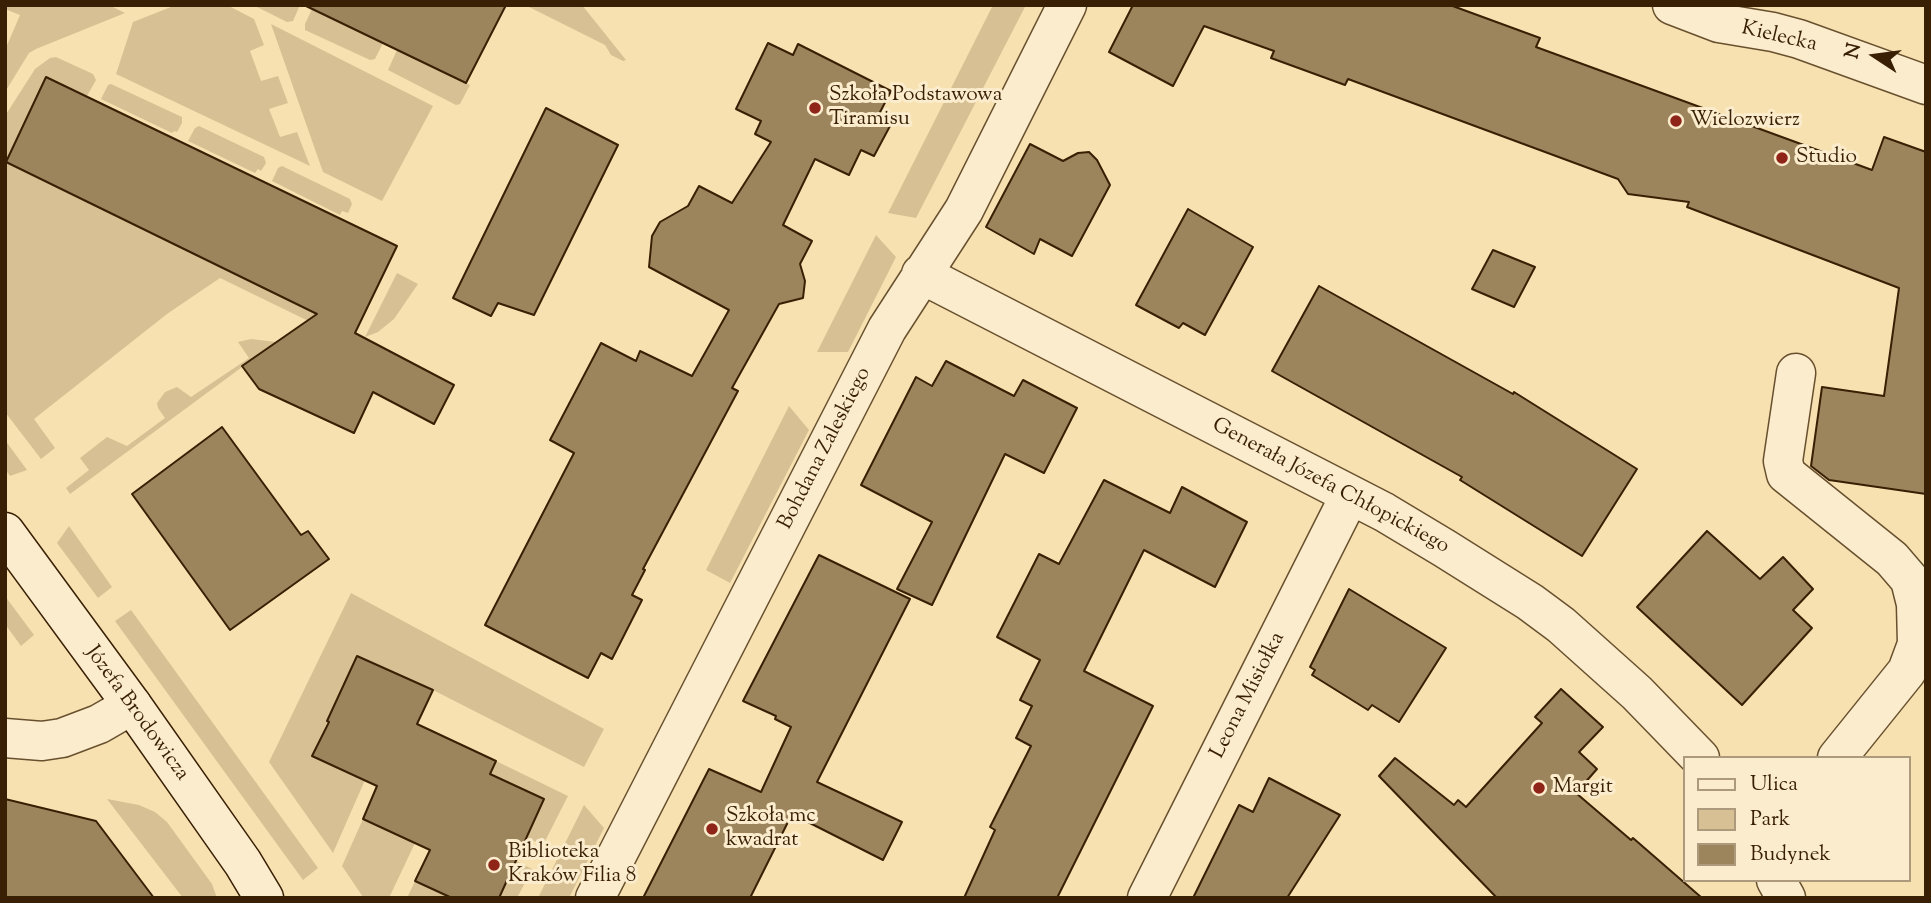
<!DOCTYPE html>
<html>
<head>
<meta charset="utf-8">
<style>
  body { margin:0 }
  #map { position:relative; width:1931px; height:903px; overflow:hidden; background:#f7e1b0; font-family:"Sorts Mill Goudy",serif }
  canvas { display:block }
  .frame { position:absolute; inset:0; border:7px solid #391f04; pointer-events:none }
  .legend { position:absolute; left:1683px; top:756px; width:228px; height:126px; box-sizing:border-box; background:#faeccc; border:2px solid #ad9a7c; margin:0; padding:9px 12px; list-style:none; font-size:21px; color:#391f04 }
  .legend li { display:flex; align-items:center; gap:14px; height:35px }
  .legend b { width:35px; border:2px solid #ad9a7c }
  .north { position:absolute; left:1840px; top:21px; width:70px; height:70px; -webkit-text-stroke:5px #faeccc; paint-order:stroke; rotate:283deg; font-size:19px; font-weight:700; line-height:28px; text-align:center; color:#391f04 }
  .north::after { content:''; display:block; margin:auto; width:24px; height:32px; background:#391f04; clip-path:polygon(50% 0,100% 100%,50% 72%,0 100%) }
</style>
</head>
<body>
<div id="map">
<canvas width="1931" height="903"></canvas>
<div class="frame"></div>
<ul class="legend">
<li><b style="height:9px;background:#faeccc"></b>Ulica</li>
<li><b style="height:19px;background:#d7c093"></b>Park</li>
<li><b style="height:19px;background:#9c845d"></b>Budynek</li>
</ul>
<div class="north">N</div>
</div>
<script>
const context = document.querySelector('canvas').getContext('2d');
context.lineJoin = 'round';
function fill(path, color) { context.fillStyle = color; context.fill(path, 'evenodd'); }
const poly = rows => new Path2D(rows.map(r => 'M' + r).join(''));
function stroke(path, color, width, dash) { context.strokeStyle = color; context.lineWidth = width; context.lineCap = dash ? 'butt' : 'round'; context.setLineDash(dash || []); context.stroke(path); }
function write(font, color, halo, rows, align = 'center') {
  context.font = font + ' "Sorts Mill Goudy",serif'; context.lineWidth = 6; context.setLineDash([]); context.textBaseline = 'middle'; context.strokeStyle = halo; context.fillStyle = color; for (const [text, x, y, turn = 0] of rows) {
    context.save(); context.translate(x, y); context.rotate((+turn || 0) * Math.PI / 180); context.textAlign = isNaN(turn) ? turn : align; if (halo) context.strokeText(text, 0, 0); context.fillText(text, 0, 0); context.restore();
  }
}
const green = poly([
  [5,5,109,5,125,13,36,49,29,53,5,92,5,50,20,15,5,9],
  [176,5,227,5,254,19,264,45,250,51,261,81,278,76,288,103,269,109,280,137,297,132,310,166,116,74,133,22],
  [253,5,300,5,293,21,287,22],
  [525,5,582,5,626,60,623,61,611,55,605,45],
  [993,5,1026,5,916,218,888,213],
  [312,9,383,43,375,59,370,60,305,30,305,24],
  [271,24,433,106,382,201,323,172],
  [397,50,470,85,460,104,456,105,388,70],
  [56,57,93,74,96,80,87,96,46,77,6,163,336,323,331,332,220,278,167,314,34,419,55,448,41,459,5,412,5,116,35,69,50,58],
  [111,84,182,117,182,123,177,132,174,131,172,133,101,99,108,85],
  [199,126,264,157,266,163,261,171,258,169,255,173,188,141,195,128],
  [282,166,350,199,352,204,348,213,342,211,340,215,272,181,278,168],
  [876,235,896,257,848,352,817,352],
  [397,273,418,284,394,319,378,332,365,337],
  [251,339,276,342,70,494,66,488,89,470,80,458,107,437,127,446,165,418,158,408,157,403,165,392,177,387,191,397,249,358,238,342],
  [789,406,809,430,730,583,706,570],
  [5,440,27,470,10,476,5,469],
  [69,526,112,587,98,598,57,543],
  [351,593,604,729,584,767,433,690,357,656,312,756,365,780,333,853,269,762],
  [5,596,34,635,21,646,5,624],
  [131,610,318,868,303,880,115,621],
  [496,761,568,796,543,845,527,838,544,799,490,774],
  [107,799,139,805,155,812,167,822,212,884,217,898,183,898],
  [584,805,604,828,569,898,538,898],
  [363,819,415,843,389,898,363,897,342,866],
  [516,861,532,869,517,898,499,898],
  [415,881,452,898,407,898]
]);
const building = poly([
  [304,5,506,5,466,83,304,5],
  [1133,5,1450,5,1540,38,1536,47,1872,170,1884,137,1926,152,1926,494,1829,480,1811,466,1822,387,1884,396,1899,288,1687,207,1689,202,1628,194,1618,179,1348,79,1345,85,1271,58,1274,51,1204,26,1173,86,1109,52,1133,5],
  [768,43,793,55,798,44,891,91,877,118,890,126,874,156,861,150,849,175,815,159,783,225,812,241,800,264,805,281,803,298,779,304,732,388,738,391,643,569,645,570,632,595,642,600,612,659,601,653,588,678,485,625,574,453,550,440,601,343,636,361,640,351,692,376,729,310,649,267,652,236,660,222,688,206,699,186,732,203,771,142,755,134,761,121,736,109,768,43],
  [46,77,397,246,355,333,454,385,434,424,373,392,354,433,259,389,242,366,317,314,6,162,46,77],
  [546,108,618,145,534,315,498,303,491,316,453,298,546,108],
  [1030,144,1063,161,1078,153,1089,152,1097,160,1110,185,1072,256,1040,239,1034,254,986,227,1030,144],
  [1188,209,1253,247,1205,335,1183,323,1179,328,1136,305,1188,209],
  [1493,250,1535,267,1514,307,1472,289,1493,250],
  [1319,286,1513,394,1514,392,1637,469,1582,556,1460,480,1462,477,1272,371,1319,286],
  [946,361,1014,396,1023,380,1077,408,1044,473,1005,454,932,605,897,589,932,522,861,485,916,377,932,386,946,361],
  [222,427,301,535,308,531,329,559,230,630,132,494,222,427],
  [1104,480,1170,513,1182,487,1247,522,1215,587,1144,550,1084,671,1153,706,1057,898,964,898,995,830,990,827,1031,746,1016,738,1032,706,1020,700,1040,660,997,637,1039,554,1059,564,1104,480],
  [1707,531,1760,579,1783,557,1813,589,1793,610,1812,628,1742,705,1637,607,1707,531],
  [819,555,910,599,817,782,902,822,883,860,792,814,750,898,643,898,709,769,761,792,791,727,775,719,776,716,743,701,819,555],
  [1349,589,1446,648,1399,722,1372,705,1368,710,1312,675,1315,670,1310,667,1349,589],
  [357,656,433,690,417,724,496,761,490,774,544,799,499,898,452,898,415,881,430,850,363,819,377,786,312,756,329,722,327,721,357,656],
  [1561,689,1603,727,1579,752,1597,769,1576,793,1631,840,1633,838,1702,898,1497,898,1379,776,1395,758,1454,805,1458,800,1466,807,1542,723,1535,717,1561,689],
  [1269,778,1340,815,1287,898,1193,898,1239,805,1253,812,1269,778],
  [5,799,96,821,154,898,5,898,5,799]
]);
const street = poly([
  [1672,5,1719,23,1773,32,1799,39,1926,85],
  [921,274,1384,512,1444,548,1530,602,1561,625,1637,693,1700,758],
  [1796,373,1783,461,1786,474,1892,559,1910,580,1916,604,1917,644,1907,671,1837,758],
  [5,738,42,741,62,738,99,724,132,705],
  [1776,880,1786,898],
  [595,898,887,329,964,210,1067,5],
  [1147,898,1350,495]
]);
const secondary = poly([
  [5,532,132,705,243,863,264,898]
]);
const markers = [
  [815,108,7,"#8f2418"],
  [1676,121,7,"#8f2418"],
  [1782,158,7,"#8f2418"],
  [1539,788,7,"#8f2418"],
  [712,829,7,"#8f2418"],
  [494,865,7,"#8f2418"]
];
const streetNames = [
  ["Kielecka",1779,38,13],
  ["Bohdana Zaleskiego",826,449,-63],
  ["Generała Józefa Chłopickiego",1330,487,28],
  ["Leona Misiołka",1249,696,-63],
  ["Józefa Brodowicza",136,714,54]
];
const poiNames = [
  ["Szkoła Podstawowa",829,96],
  ["Tiramisu",829,120],
  ["Wielozwierz",1690,121],
  ["Studio",1796,158],
  ["Margit",1553,788],
  ["Szkoła mc",726,817],
  ["kwadrat",726,841],
  ["Biblioteka",508,853],
  ["Kraków Filia 8",508,877]
];
fill(green, '#d7c093');
fill(building, '#9c845d');
stroke(building, '#391f04', 2);
stroke(street, '#68502f', 41);
stroke(secondary, '#391f04', 41);
stroke(street, '#faeccc', 38);
stroke(secondary, '#faeccc', 38);
for (const [x, y, r, color] of markers) { const dot = new Path2D(); dot.arc(x, y, r, 0, 2 * Math.PI); context.fillStyle = color; context.fill(dot); stroke(dot, '#faeccc', 2.5); }
write('21px', '#391f04', '#faeccc', streetNames);
write('21px', '#391f04', '#faeccc', poiNames, 'left');
</script>
</body>
</html>
